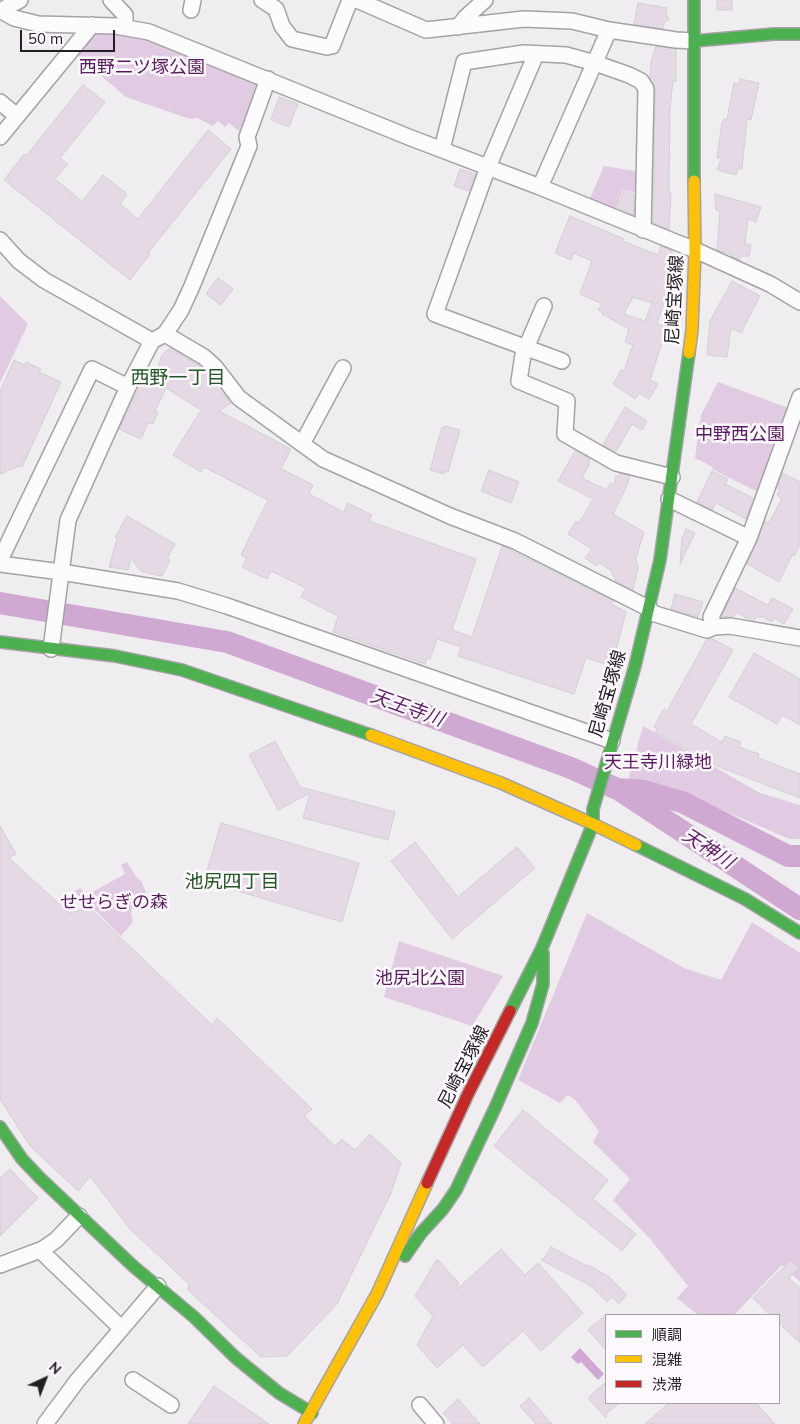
<!DOCTYPE html>
<html>
<head>
<meta charset="utf-8">
<style>
  body { margin:0 }
  #map { position:relative; width:800px; height:1424px; overflow:hidden; background:#efedf0; font-family:Mulish,"Noto Sans JP",sans-serif }
  canvas { display:block }
  .legend { position:absolute; left:605px; top:1314px; width:175px; height:90px; box-sizing:border-box; background:#fef9fe; border:1px solid #a6a2a6; margin:0; padding:6px 9px; list-style:none; font-size:15px; color:#222022 }
  .legend li { display:flex; align-items:center; gap:10px; height:25px }
  .legend b { width:25px; border:1px solid #a6a2a6 }
  .north { position:absolute; left:20px; top:1354px; width:50px; height:50px; -webkit-text-stroke:4px #fef9fe; paint-order:stroke; rotate:43deg; font-size:14px; font-weight:700; line-height:20px; text-align:center; color:#222022 }
  .north::after { content:''; display:block; margin:auto; width:18px; height:22px; background:#222022; clip-path:polygon(50% 0,100% 100%,50% 72%,0 100%) }
  .scale { position:absolute; left:20px; top:30px; width:95px; height:22px; box-sizing:border-box; border:2px solid #222022; border-top:0; padding-left:6px; font-size:15px; line-height:18px; white-space:nowrap; color:#222022; -webkit-text-stroke:4px #fef9fe; paint-order:stroke }
</style>
</head>
<body>
<div id="map">
<canvas width="800" height="1424"></canvas>
<ul class="legend">
<li><b style="height:6px;background:#4caf50"></b>順調</li>
<li><b style="height:6px;background:#ffc107"></b>混雑</li>
<li><b style="height:6px;background:#c62828"></b>渋滞</li>
</ul>
<div class="north">N</div>
<div class="scale">50 m</div>
</div>
<script>
const context = document.querySelector('canvas').getContext('2d');
context.lineJoin = 'round';
function fill(path, color) { context.fillStyle = color; context.fill(path, 'evenodd'); }
const poly = rows => new Path2D(rows.map(r => 'M' + r).join(''));
function stroke(path, color, width, dash) { context.strokeStyle = color; context.lineWidth = width; context.lineCap = dash ? 'butt' : 'round'; context.setLineDash(dash || []); context.stroke(path); }
function write(font, color, halo, rows, align = 'center') {
  context.font = font + ' Mulish,"Noto Sans JP",sans-serif'; context.lineWidth = 5; context.setLineDash([]); context.textBaseline = 'middle'; context.strokeStyle = halo; context.fillStyle = color; for (const [text, x, y, turn = 0] of rows) {
    context.save(); context.translate(x, y); context.rotate((+turn || 0) * Math.PI / 180); context.textAlign = isNaN(turn) ? turn : align; if (halo) context.strokeText(text, 0, 0); context.fillText(text, 0, 0); context.restore();
  }
}
const green = poly([
  [133,31,260,80,242,134,229,123,225,127,218,121,213,126,197,118,190,119,126,97,74,53,91,32],
  [604,166,641,172,640,194,623,189,615,213,588,203],
  [0,296,28,324,0,383],
  [718,382,791,409,762,494,712,469,713,467,695,458,701,415],
  [643,726,760,793,800,805,800,839,789,839,695,798,628,780],
  [127,862,137,878,141,881,146,892,146,897,132,908,131,913,133,922,121,936,96,911,86,908,75,891,81,888,85,896,125,874,121,865],
  [587,913,684,968,721,980,752,922,800,953,800,1282,782,1265,734,1315,698,1315,677,1298,688,1286,650,1239,613,1200,630,1179,593,1142,599,1131,575,1100,568,1095,560,1103,518,1080],
  [399,941,503,976,472,1026,384,997]
]);
const water = poly([
  [580,1348,604,1374,598,1380,581,1362,578,1364,571,1357]
]);
const river = poly([
  [0,603,227,642,571,768,617,789,644,791,682,802,788,856,800,856],
  [621,791,800,909]
]);
const building = poly([
  [717,0,732,0,732,10,717,10,717,0],
  [638,3,667,8,666,14,669,19,664,23,663,29,634,24,638,3],
  [656,46,676,49,676,81,673,80,670,108,669,193,671,193,669,229,653,223,655,89,650,78,651,62,656,46],
  [740,79,759,83,751,120,747,119,742,169,738,168,736,175,717,170,721,159,717,158,722,122,724,122,724,119,727,119,734,83,739,84,740,79],
  [83,85,105,102,60,158,68,164,55,179,82,201,103,175,127,194,120,204,138,219,208,130,231,149,148,253,150,254,130,280,4,180,24,154,26,156,83,85],
  [279,97,298,104,289,127,271,120,279,97],
  [460,169,475,174,469,191,454,186,460,169],
  [624,190,634,194,634,215,618,208,624,190],
  [715,194,761,207,756,222,748,219,745,244,751,245,749,256,742,256,739,260,731,256,731,254,717,250,720,211,716,210,715,194],
  [570,216,624,239,623,241,658,255,661,246,672,251,671,281,669,281,671,294,667,293,657,324,667,327,650,380,658,384,649,399,639,393,635,399,613,384,622,369,624,371,633,345,625,342,629,329,602,314,603,313,598,310,602,304,580,294,592,261,574,253,571,260,555,253,570,216],
  [633,297,652,303,645,321,624,314,633,297],
  [218,278,233,289,221,305,206,294,218,278],
  [732,281,760,296,741,333,731,328,727,357,707,355,710,321,732,281],
  [170,348,198,365,212,378,211,381,231,403,219,411,291,449,281,469,313,485,309,494,344,512,348,503,372,515,369,521,476,559,452,630,472,637,502,546,614,601,610,603,626,612,612,666,586,658,574,694,458,656,461,647,437,639,430,659,427,658,425,664,333,632,338,616,301,597,306,588,271,571,267,579,242,567,247,558,241,555,268,500,204,467,201,472,173,455,201,410,166,388,155,411,158,412,153,424,148,423,141,439,119,429,149,367,157,370,162,355,170,348],
  [14,360,25,365,26,362,41,369,39,372,61,382,22,467,19,466,0,474,0,391,14,360],
  [625,407,647,421,642,430,632,424,616,452,603,445,625,407],
  [445,426,460,430,448,472,444,471,444,474,430,470,442,427,444,428,445,426],
  [575,451,590,459,589,463,590,463,582,478,607,490,610,483,614,485,616,476,618,477,619,473,630,476,628,483,613,514,644,532,636,558,638,568,633,590,615,581,615,578,612,575,612,571,599,563,597,566,585,558,592,549,568,534,576,521,579,523,593,499,558,481,575,451],
  [489,470,519,482,511,503,481,491,489,470],
  [712,471,728,479,725,484,753,498,746,519,716,503,712,510,697,502,712,471],
  [782,473,800,482,800,545,794,556,792,555,779,582,747,564,765,521,769,523,780,502,781,498,777,495,780,490,777,488,782,473],
  [127,516,175,544,167,559,170,560,162,576,142,572,131,559,128,570,109,567,117,539,115,537,127,516],
  [686,529,695,533,680,564,682,538,686,529],
  [735,588,768,605,772,598,793,609,784,624,774,618,772,622,761,616,760,618,757,616,754,621,750,620,736,612,734,617,724,617,722,616,735,588],
  [675,594,703,602,698,617,671,609,675,594],
  [711,638,733,650,691,724,722,742,725,736,741,742,739,747,759,754,758,758,800,774,800,798,714,765,655,732,657,729,654,727,664,709,667,711,707,639,711,638],
  [754,653,800,679,800,725,782,715,777,724,729,697,754,653],
  [275,741,300,787,395,812,388,840,303,818,310,793,278,810,249,755,275,741],
  [221,823,359,863,342,922,204,881,221,823],
  [0,826,16,854,9,858,69,913,87,909,95,913,212,1025,217,1018,312,1109,304,1116,335,1146,342,1139,355,1150,370,1134,401,1163,391,1193,337,1304,287,1356,261,1357,188,1290,189,1284,130,1229,90,1176,78,1191,30,1146,0,1099,0,826],
  [415,842,458,897,517,847,535,868,452,939,391,861,415,842],
  [523,1110,608,1180,593,1199,636,1234,622,1251,494,1146,523,1110],
  [10,1169,38,1198,0,1236,0,1178,10,1169],
  [551,1247,587,1266,588,1265,608,1276,627,1295,619,1304,612,1297,607,1302,591,1286,541,1260,546,1256,551,1247],
  [501,1249,525,1275,538,1263,583,1313,541,1351,523,1331,483,1367,463,1345,437,1368,417,1345,433,1316,415,1296,437,1259,459,1283,455,1291,501,1249],
  [791,1260,799,1267,789,1278,800,1288,800,1343,779,1323,779,1315,770,1315,753,1298,791,1260],
  [606,1314,606,1350,588,1330,606,1314],
  [606,1382,606,1403,619,1403,606,1414,606,1418,588,1398,606,1382],
  [214,1386,269,1424,188,1424,214,1386],
  [529,1398,552,1424,536,1424,520,1406,529,1398],
  [458,1399,480,1424,453,1424,443,1413,458,1399],
  [669,1403,756,1403,775,1424,645,1424,669,1403]
]);
const street = poly([
  [111,0,125,15,125,27],
  [262,0,276,9,282,26,292,39,327,47,332,46,350,0],
  [357,0,426,30,524,19,572,21,609,30,676,40,694,41],
  [0,10,14,18,38,24,116,26,149,32,411,138,540,187,695,250,770,284,800,302],
  [191,10,193,0],
  [0,11,20,0],
  [458,27,466,17,485,0],
  [536,54,488,167,435,314,562,361],
  [268,79,247,137,249,146,192,286,181,310,165,334,204,357,215,367,239,398,323,459,450,516,515,541,650,609],
  [0,102,17,116],
  [0,137,92,25],
  [442,149,464,62,524,53,566,55,595,63,629,75,641,81,646,89,643,230],
  [540,187,609,30],
  [0,240,19,261,44,280,152,341],
  [544,306,523,355,519,381,567,401,565,434,616,463,672,477],
  [302,444,343,368],
  [669,499,749,538],
  [0,560,92,369,128,387],
  [0,564,61,572,178,591,227,606,612,741],
  [649,612,707,630,714,627,730,626,800,638],
  [714,627,711,617,749,538,800,397],
  [51,649,68,520,128,387,152,341,165,334],
  [43,1249,45,1255,121,1328],
  [0,1265,43,1249,56,1240,79,1216],
  [133,1380,171,1405],
  [420,1405,436,1424],
  [45,1424,77,1381,158,1286]
]);
const fast = poly([
  [694,41,774,34,800,34],
  [694,181,694,0],
  [0,642,115,656,182,670,371,735],
  [636,845,745,899,800,933],
  [510,1011,542,948,593,824,593,809,635,666,660,560,689,353],
  [0,1127,22,1159,40,1178,133,1266,194,1317,236,1358,279,1393,312,1413],
  [405,1256,421,1233,443,1209,456,1190,495,1108,532,1023,543,984,543,953]
]);
const slow = poly([
  [689,353,692,330,695,250,694,181],
  [371,735,501,783,593,824,636,845],
  [304,1424,377,1294,427,1183]
]);
const jam = poly([
  [427,1183,468,1094,510,1011]
]);
const parkNames = [
  ["西野二ツ塚公園",142,68],
  ["中野西公園",740,435],
  ["天王寺川緑地",658,763],
  ["せせらぎの森",114,903],
  ["池尻北公園",420,979]
];
const streetNames = [
  ["尼崎宝塚線",675,300,-87],
  ["尼崎宝塚線",608,694,-74],
  ["尼崎宝塚線",464,1067,-63]
];
const neighbourhoodNames = [
  ["西野一丁目",178,378],
  ["池尻四丁目",232,882]
];
const waterNames = [
  ["天王寺川",407,708,20],
  ["天神川",708,849,33]
];
fill(green, '#e1cbe3');
fill(water, '#cfa9d2');
stroke(river, '#cfa9d2', 22);
fill(building, '#e4d9e5');
stroke(building, '#d1d0d2', 1);
stroke(street, '#a4a2a5', 18);
stroke(fast, '#a4a2a5', 14);
stroke(slow, '#a4a2a5', 14);
stroke(jam, '#a4a2a5', 14);
stroke(street, '#fdfcfd', 15);
stroke(fast, '#4caf50', 11);
stroke(slow, '#ffc107', 11);
stroke(jam, '#c62828', 11);
write('18px', '#5a1a61', '#fef9fe', parkNames);
write('18px', '#222022', '#fef9fe', streetNames);
write('19px', '#235824', '#fef9fe', neighbourhoodNames);
write('italic 19px', '#622268', '#fef9fe', waterNames);
</script>
</body>
</html>
